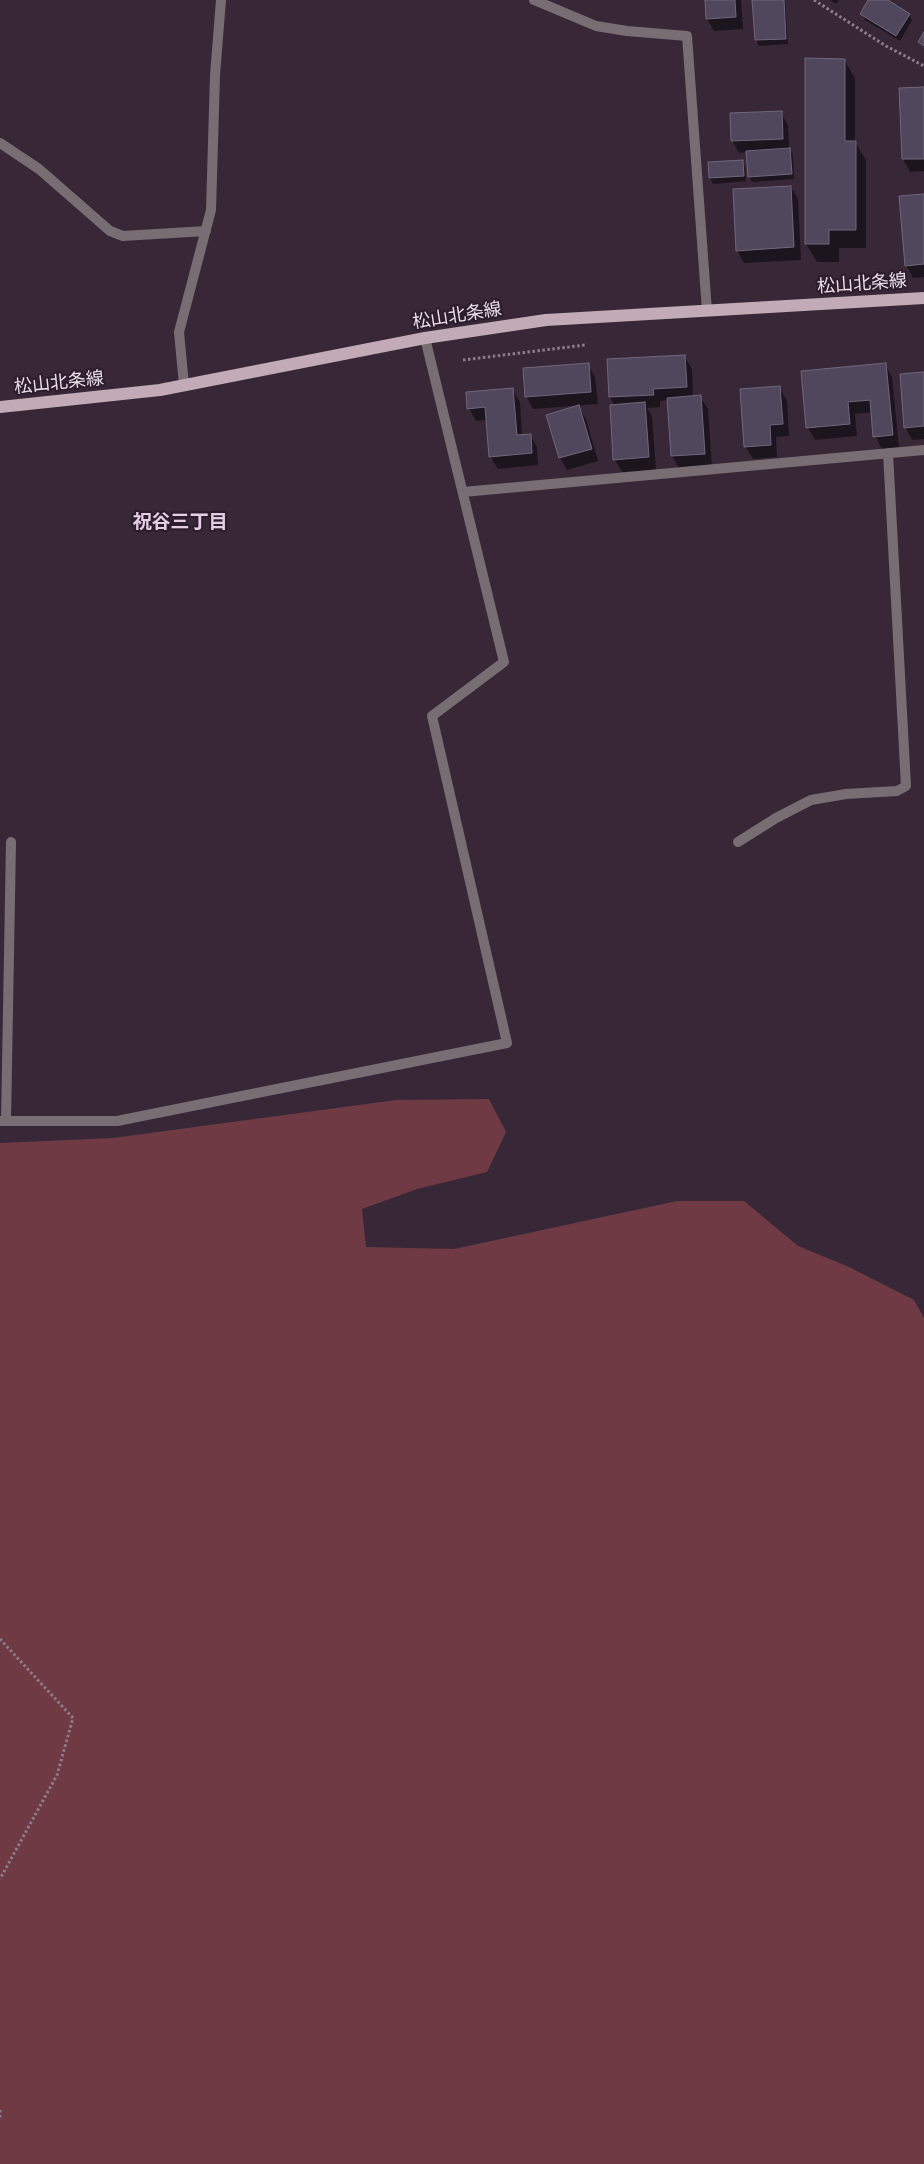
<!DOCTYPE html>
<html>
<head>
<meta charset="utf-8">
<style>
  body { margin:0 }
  canvas { display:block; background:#372737 }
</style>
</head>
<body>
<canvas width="924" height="2164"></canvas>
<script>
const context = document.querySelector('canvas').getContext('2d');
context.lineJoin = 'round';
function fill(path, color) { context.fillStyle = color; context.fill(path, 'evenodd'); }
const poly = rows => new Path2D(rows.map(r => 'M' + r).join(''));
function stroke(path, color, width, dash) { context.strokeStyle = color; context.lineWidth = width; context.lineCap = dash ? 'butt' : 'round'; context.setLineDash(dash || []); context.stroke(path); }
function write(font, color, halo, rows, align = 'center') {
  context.font = font + ' "Work Sans","Noto Sans JP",sans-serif'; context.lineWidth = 4.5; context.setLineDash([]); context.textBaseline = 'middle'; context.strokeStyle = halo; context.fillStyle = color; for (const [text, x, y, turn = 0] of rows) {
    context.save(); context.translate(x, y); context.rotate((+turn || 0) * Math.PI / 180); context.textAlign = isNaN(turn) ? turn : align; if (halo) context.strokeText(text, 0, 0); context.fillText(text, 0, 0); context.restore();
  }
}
const green = poly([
  [489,1099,506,1132,487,1172,417,1189,362,1209,366,1247,454,1249,677,1201,744,1201,798,1246,847,1266,914,1300,924,1318,924,2164,0,2164,0,1143,113,1138,396,1100]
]);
const shadow = poly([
  [706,0,741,0,743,29,714,31,707,19],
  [754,0,785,0,788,44,759,46,756,40],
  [830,0,839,0,836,4],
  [870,0,885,0,909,14,912,20,900,41,865,20,862,14],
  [844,60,855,78,855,142,866,160,866,248,839,248,839,262,817,262,806,244],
  [901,89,924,89,924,171,910,172,903,159],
  [781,113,788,125,789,149,793,155,794,179,752,182,749,176,747,152,739,153,732,140],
  [742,161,745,167,746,181,713,184,710,178],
  [791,187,798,199,801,260,744,263,737,250],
  [924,196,924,277,913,278,906,265],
  [684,356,692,369,693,397,700,397,708,409,712,466,679,468,672,456,669,400,660,401,660,407,647,408,652,416,656,470,622,472,615,460,615,406,610,397],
  [885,364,892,377,899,447,882,449,875,436,872,412,855,414,857,436,815,440,808,428],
  [588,365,595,377,598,404,533,409,526,396],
  [924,374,924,439,912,440,905,427],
  [779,388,787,400,789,436,776,437,777,457,753,459,745,446],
  [512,389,520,402,522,436,530,435,537,447,538,465,498,469,490,456,487,420,476,421,469,408],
  [578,406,586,419,598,461,567,470,560,458,548,416]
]);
const building = poly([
  [705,0,735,0,736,17,706,19,705,0],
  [752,0,784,0,786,39,755,40,752,0],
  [868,0,888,0,910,14,896,36,860,14,868,0],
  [924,32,924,46,918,42,924,32],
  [805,58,845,59,845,141,856,141,856,230,829,230,829,244,805,244,805,58],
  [924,87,924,159,902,159,899,88,924,87],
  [782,111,783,139,731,141,730,113,782,111],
  [790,148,792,174,748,177,746,151,790,148],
  [743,160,744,176,709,178,708,162,743,160],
  [791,186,794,247,736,251,733,189,791,186],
  [924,194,924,264,905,266,899,196,924,194],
  [685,355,687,387,653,389,654,395,609,397,607,359,685,355],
  [589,363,591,392,525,397,523,368,589,363],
  [886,363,893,435,873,437,870,400,848,402,850,424,806,428,801,371,886,363],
  [924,372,924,426,904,428,900,374,924,372],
  [780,386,783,424,770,425,771,445,744,447,740,389,780,386],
  [513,388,517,435,531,434,532,453,489,457,485,407,467,409,466,392,513,388],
  [701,395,705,454,671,456,667,398,701,395],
  [645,402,649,457,613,460,610,405,645,402],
  [579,405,592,449,559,458,546,415,579,405]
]);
const path = poly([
  [814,0,886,46,924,66],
  [463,360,585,345],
  [0,1639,73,1718,57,1775,0,1879],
  [0,2110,0,2118]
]);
const street = poly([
  [534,0,596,26,627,31,687,36,707,311],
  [0,143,39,169,110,231,123,236,206,231],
  [184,385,179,332,211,210,215,75,221,0],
  [463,492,924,450],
  [738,842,776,818,811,800,846,794,897,791,906,786,888,453],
  [0,1121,117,1121,507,1043,432,716,504,662,425,338],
  [6,1121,11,842]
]);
const primary = poly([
  [0,407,160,390,425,338,546,320,924,298]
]);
const streetNames = [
  ["松山北条線",862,284,-4],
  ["松山北条線",457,316,-9],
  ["松山北条線",59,383,-6]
];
const neighbourhoodNames = [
  ["祝谷三丁目",180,522]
];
fill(green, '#6f3a44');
fill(shadow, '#0007');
fill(building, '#51475c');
stroke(building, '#70677d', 1);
stroke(path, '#8b7e8b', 3, [2.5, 2.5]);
stroke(street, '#786d72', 10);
stroke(primary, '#c2abb6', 12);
write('18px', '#e9dee8', '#2d1d2d', streetNames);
write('bold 19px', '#e3cee3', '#2d1d2d', neighbourhoodNames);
</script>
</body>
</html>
